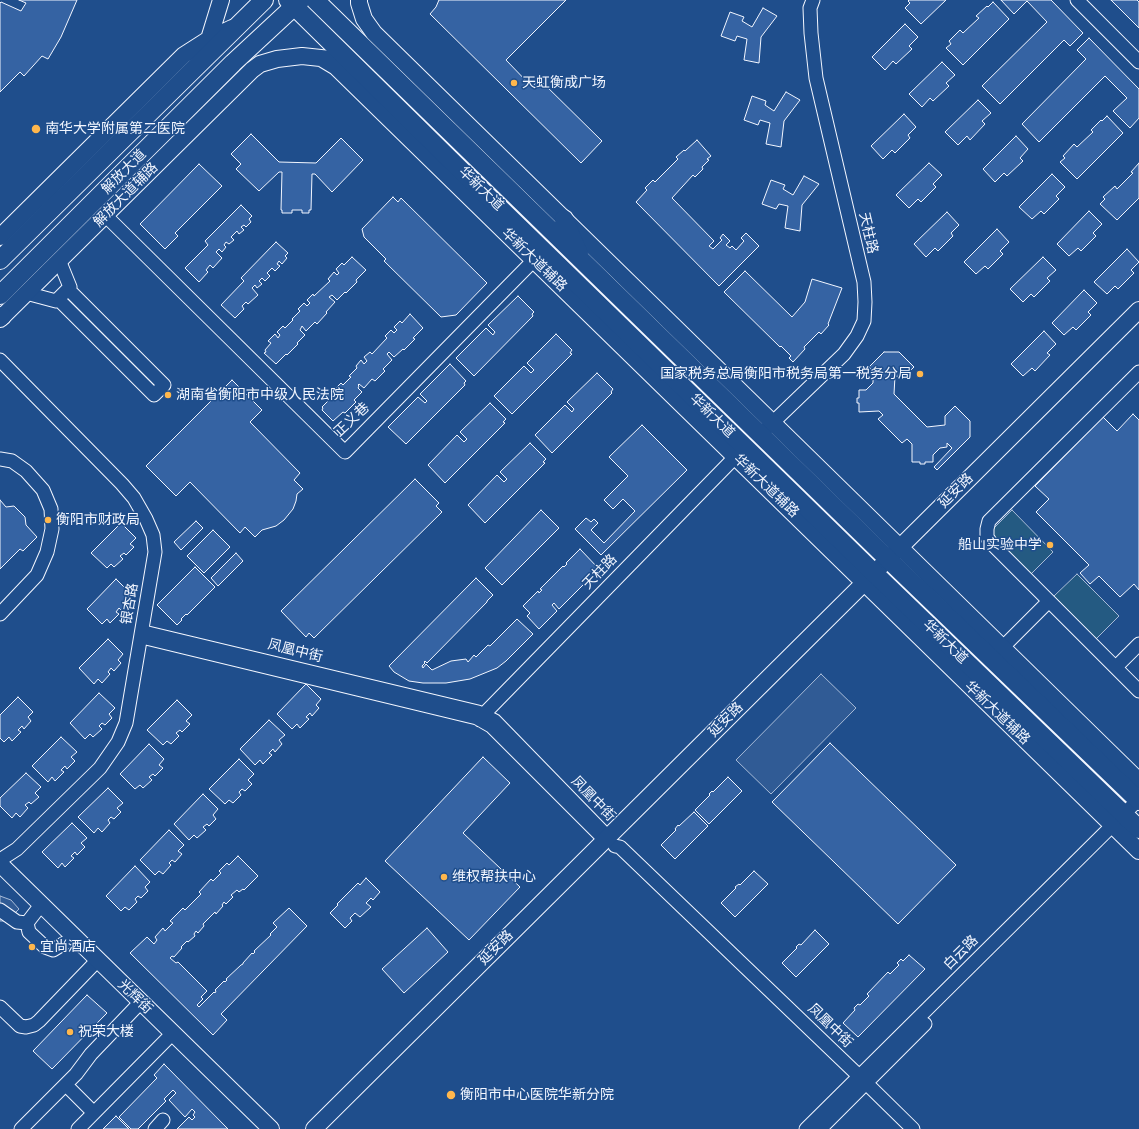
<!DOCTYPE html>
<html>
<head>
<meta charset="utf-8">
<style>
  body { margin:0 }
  canvas { display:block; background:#1f4e8c }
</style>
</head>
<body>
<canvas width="1139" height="1129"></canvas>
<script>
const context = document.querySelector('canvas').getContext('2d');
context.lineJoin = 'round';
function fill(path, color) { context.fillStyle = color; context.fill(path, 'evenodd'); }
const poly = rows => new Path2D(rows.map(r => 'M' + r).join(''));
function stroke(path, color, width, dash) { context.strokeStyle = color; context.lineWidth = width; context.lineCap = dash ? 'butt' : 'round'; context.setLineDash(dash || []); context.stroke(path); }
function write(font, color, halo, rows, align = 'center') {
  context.font = font + ' "Fira Sans","Noto Sans SC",sans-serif'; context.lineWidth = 3; context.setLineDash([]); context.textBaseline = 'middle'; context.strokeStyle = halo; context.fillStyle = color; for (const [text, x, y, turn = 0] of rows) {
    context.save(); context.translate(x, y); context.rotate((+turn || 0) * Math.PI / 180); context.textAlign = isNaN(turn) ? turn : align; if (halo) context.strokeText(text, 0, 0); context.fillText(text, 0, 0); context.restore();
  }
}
const green = poly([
  [1012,510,1053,552,1030,575,989,533,1012,510],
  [1077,574,1119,616,1096,639,1054,596,1077,574]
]);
const parking = poly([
  [821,674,856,708,771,794,736,760,821,674],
  [0,896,11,900,19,909,7,921,0,921,0,896]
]);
const building = poly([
  [19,0,77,0,61,37,48,59,42,56,24,76,20,72,0,92,0,3,1,2,21,11,26,3,19,0],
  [439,0,566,0,506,60,532,87,539,79,602,141,581,163,430,14,436,7,439,0],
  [909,0,946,0,921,24,905,8,910,3,908,1,909,0],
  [1001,0,1051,0,1083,33,1070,46,1064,40,1000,104,982,86,1047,22,1027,1,1014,14,1001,0],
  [1111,0,1137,0,1139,2,1139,28,1111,0],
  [993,2,1009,19,963,65,946,48,951,44,949,41,960,30,963,33,979,18,976,16,987,6,988,7,993,2],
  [763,8,777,16,761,37,759,63,744,60,747,39,737,36,735,41,721,36,730,12,744,17,742,21,752,27,763,8],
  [905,24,918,37,909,46,912,49,896,64,893,61,885,70,872,57,905,24],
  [1089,38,1139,89,1139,118,1130,128,1113,111,1127,98,1105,76,1039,142,1022,124,1086,59,1077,50,1089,38],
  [942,62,955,75,946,83,949,86,933,101,930,98,922,107,909,94,942,62],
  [786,92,800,100,784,121,781,147,766,144,770,123,760,120,758,125,744,120,752,96,766,101,765,105,774,111,786,92],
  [978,100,991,113,982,121,985,124,970,140,967,136,958,145,945,132,978,100],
  [904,114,916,127,908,135,910,138,895,153,892,150,883,159,871,146,904,114],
  [1107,116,1123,133,1077,179,1060,162,1065,158,1063,156,1074,144,1077,147,1093,132,1091,130,1101,120,1102,121,1107,116],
  [251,134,279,162,316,163,341,138,363,160,332,192,315,174,312,174,311,210,309,210,309,213,302,213,302,210,292,210,292,213,282,213,282,210,281,210,282,172,279,172,259,191,236,169,241,164,231,154,251,134],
  [1016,136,1028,149,1020,158,1023,161,1007,176,1004,173,995,182,983,169,1016,136],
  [697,140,711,156,707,159,709,160,702,167,703,169,695,177,693,175,672,198,714,241,709,246,713,249,722,240,720,238,723,234,730,241,726,245,730,248,732,246,736,250,744,241,741,238,746,233,759,246,719,286,636,202,647,190,645,188,653,180,655,182,678,159,676,157,684,150,685,151,697,140],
  [929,163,942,175,933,184,936,187,921,202,918,199,909,208,896,195,929,163],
  [1139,163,1139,198,1117,220,1100,204,1105,199,1103,197,1115,186,1117,189,1133,173,1131,172,1139,163],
  [199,164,222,186,175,233,178,236,165,249,140,224,199,164],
  [1052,174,1065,187,1056,196,1059,199,1044,214,1041,211,1032,219,1019,207,1052,174],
  [804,176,819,184,802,205,800,231,785,228,788,206,779,204,776,209,762,204,771,180,785,185,783,189,793,195,804,176],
  [393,197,398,202,401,198,487,283,456,315,441,317,384,261,386,259,364,237,362,229,393,197],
  [241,205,252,216,249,219,251,222,246,227,244,225,241,227,244,230,239,234,237,231,231,237,234,240,229,244,226,242,224,245,226,247,222,252,219,249,216,252,222,258,213,268,210,265,206,270,208,272,199,282,185,268,208,245,205,241,241,205],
  [1089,211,1102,224,1093,233,1096,236,1081,251,1078,248,1069,256,1057,244,1089,211],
  [947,212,959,225,951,233,953,236,938,251,935,248,926,257,914,244,947,212],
  [997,229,1009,242,1000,251,1003,254,988,269,985,266,976,274,964,262,997,229],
  [276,242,288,253,285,256,287,258,282,264,279,261,277,264,280,266,275,271,272,268,267,273,270,276,265,281,262,278,259,281,262,284,257,288,255,285,252,288,258,295,248,304,246,302,242,306,244,309,235,318,221,305,244,281,241,278,276,242],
  [1127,249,1139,262,1131,270,1134,273,1118,289,1115,286,1107,294,1094,282,1127,249],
  [352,257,366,270,356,280,357,282,346,293,345,292,337,300,332,295,329,297,335,302,326,312,327,313,317,324,315,322,306,331,302,326,300,330,305,335,297,343,298,344,287,355,286,354,276,364,264,353,266,352,265,350,271,343,268,341,275,334,278,338,280,335,277,332,283,326,285,328,293,320,292,319,300,311,298,309,304,303,307,306,310,303,307,300,313,294,314,296,330,281,328,279,334,272,337,275,339,273,336,269,342,263,344,265,352,257],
  [1043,257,1056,270,1047,278,1050,281,1034,297,1031,294,1023,302,1010,289,1043,257],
  [745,271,792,317,805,302,812,279,842,288,828,324,829,325,821,334,819,332,804,347,805,349,793,362,789,358,791,356,781,346,780,347,724,292,745,271],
  [1084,290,1097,303,1088,312,1091,315,1076,330,1073,327,1064,335,1052,323,1084,290],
  [518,296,534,312,532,314,533,316,474,376,456,358,486,328,493,335,495,332,488,325,518,296],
  [410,314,423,328,413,338,415,339,404,350,403,349,394,357,389,352,387,354,392,360,383,369,385,371,375,381,372,379,364,388,359,384,358,385,359,386,358,388,362,392,354,400,356,402,345,413,343,412,333,421,322,410,323,408,322,407,328,401,326,398,332,392,335,395,338,393,335,389,341,383,343,385,351,377,349,376,357,368,356,366,361,360,364,364,367,361,364,357,370,352,372,354,387,338,385,336,391,330,394,333,397,330,394,327,400,321,402,323,410,314],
  [1044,331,1056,344,1047,353,1050,355,1035,371,1032,368,1023,376,1011,364,1044,331],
  [556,334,572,350,570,353,572,354,512,414,494,396,524,366,531,373,534,370,527,363,556,334],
  [884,352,899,352,914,367,904,377,895,376,894,394,927,427,945,425,945,416,955,406,970,421,970,437,937,470,934,467,952,448,947,443,947,447,940,448,933,455,933,462,925,462,925,464,920,464,920,462,912,462,912,444,907,439,902,443,878,419,883,415,879,411,859,412,859,403,857,403,857,398,859,398,859,390,866,390,873,383,873,376,878,376,869,367,884,352],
  [450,364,466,381,464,383,465,385,406,444,388,427,418,397,425,403,427,401,420,394,450,364],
  [597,373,613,389,611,392,612,393,552,453,535,435,565,405,572,412,574,409,567,402,597,373],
  [232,380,262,410,250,422,300,473,294,480,303,489,297,494,296,501,293,509,284,520,276,526,262,530,255,537,245,527,240,533,190,482,176,496,146,466,232,380],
  [490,403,506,419,503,422,505,423,445,483,428,465,457,435,464,442,467,439,460,432,490,403],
  [1133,414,1139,420,1139,590,1134,584,1120,597,1099,576,1090,584,1080,573,1089,565,1036,512,1049,499,1035,486,1103,417,1117,431,1133,414],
  [642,425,687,470,601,555,575,529,586,518,591,522,594,519,598,523,591,530,604,543,635,511,623,499,613,509,604,500,628,476,609,457,642,425],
  [530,443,546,459,543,462,545,463,485,523,468,505,497,475,504,482,507,479,500,472,530,443],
  [415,479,439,503,436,506,442,512,314,638,309,633,306,637,281,611,415,479],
  [0,500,6,507,14,506,25,517,26,525,37,537,23,551,20,549,0,569,0,500],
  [541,510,559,528,502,585,485,568,541,510],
  [196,521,203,528,181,550,174,542,196,521],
  [121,523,136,538,130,544,134,547,126,555,124,553,120,556,123,559,114,567,111,564,107,568,91,553,121,523],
  [213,530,230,547,204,573,187,556,213,530],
  [580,549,599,569,559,609,554,603,552,605,557,611,539,629,527,616,530,613,523,606,538,591,539,593,542,590,540,589,563,566,564,567,567,564,566,563,580,549],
  [236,553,243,561,218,586,211,578,236,553],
  [195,567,215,587,187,615,186,614,181,619,182,620,177,625,157,605,195,567],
  [476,578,493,595,487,601,487,602,427,663,425,661,424,662,425,663,422,666,423,668,426,664,432,670,451,661,466,659,468,662,474,655,476,657,488,645,490,646,517,619,533,634,506,661,497,668,470,679,446,683,423,683,409,681,394,672,389,666,476,578],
  [116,579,131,594,126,599,129,603,122,611,119,608,116,612,119,614,110,623,107,619,102,624,87,609,116,579],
  [108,639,123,654,118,660,121,663,114,671,111,668,108,672,110,674,102,683,98,679,94,684,79,668,108,639],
  [306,684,321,699,316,705,319,708,312,716,310,713,306,717,309,719,300,728,297,724,292,729,277,714,306,684],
  [99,693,115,708,109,714,112,718,105,725,102,723,99,726,102,729,93,737,90,734,85,739,70,723,99,693],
  [18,697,33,712,28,717,31,721,24,729,22,726,18,730,21,732,12,741,9,737,4,742,0,738,0,715,18,697],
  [177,700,192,715,186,721,190,724,182,732,180,730,176,733,179,736,171,744,167,741,163,745,147,730,177,700],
  [269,720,285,735,279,740,282,744,275,752,273,749,269,753,272,755,263,764,260,760,255,765,240,749,269,720],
  [61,737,77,752,71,757,75,761,67,769,65,766,61,770,64,772,55,781,52,777,48,782,32,766,61,737],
  [830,743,956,865,898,924,772,802,830,743],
  [149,744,164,759,159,765,163,768,155,776,153,774,149,777,152,780,143,788,140,785,135,789,120,774,149,744],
  [483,757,510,783,463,833,520,887,469,940,385,861,483,757],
  [239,759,254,774,248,780,252,784,245,791,242,789,239,792,241,795,233,803,229,800,225,804,209,789,239,759],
  [26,773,41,787,35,793,39,797,31,804,29,802,25,805,28,808,20,817,16,813,12,818,0,806,0,798,26,773],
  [728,777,742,791,709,824,695,810,710,795,709,794,712,791,713,792,728,777],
  [108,788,123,803,117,808,121,812,114,819,111,817,108,820,110,823,102,832,98,828,94,833,78,817,108,788],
  [203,794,218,809,213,815,216,819,209,826,207,824,203,827,206,830,197,838,194,835,189,840,174,824,203,794],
  [694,812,708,826,675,859,661,845,676,830,675,829,678,825,679,826,694,812],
  [72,823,87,838,81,843,85,847,77,855,75,852,71,856,74,858,65,867,62,863,58,868,42,852,72,823],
  [169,830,184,845,178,851,182,854,175,862,172,860,169,863,171,865,163,874,159,871,155,875,140,860,169,830],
  [238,856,258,876,244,890,243,889,239,892,237,890,231,895,233,897,226,904,224,902,222,905,223,906,216,914,215,912,203,924,204,926,198,933,196,931,194,934,195,936,188,942,187,941,181,947,182,948,174,957,172,956,170,958,176,963,178,962,207,991,201,997,203,999,197,1005,199,1007,214,992,215,993,216,991,215,990,224,981,225,982,227,980,226,979,241,965,243,964,243,963,252,953,253,954,255,952,254,951,271,935,270,934,277,927,273,923,289,908,307,926,221,1014,227,1020,213,1035,130,953,147,937,154,944,157,940,155,937,163,928,165,931,173,923,170,921,183,908,185,910,201,894,199,892,211,879,213,881,221,873,219,871,227,863,229,865,238,856],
  [135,866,150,882,145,887,148,891,141,898,138,896,135,899,137,902,129,910,125,907,121,911,106,896,135,866],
  [754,871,768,884,735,917,721,903,736,888,735,887,739,884,740,885,754,871],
  [366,878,380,892,373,900,371,898,366,903,371,907,360,917,355,913,350,918,352,921,345,928,330,913,338,905,337,904,358,883,360,885,366,878],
  [427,928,448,952,404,993,382,969,427,928],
  [815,930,829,944,796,977,782,963,797,948,796,947,799,944,801,945,815,930],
  [909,955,925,969,858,1037,843,1023,855,1010,854,1008,858,1004,860,1005,869,996,867,994,888,972,890,974,899,965,897,963,901,959,903,961,909,955],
  [87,995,107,1013,52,1069,33,1051,87,995],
  [164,1064,228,1129,177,1129,189,1117,192,1120,195,1117,193,1115,195,1112,192,1109,185,1117,169,1100,176,1093,173,1090,164,1099,166,1101,138,1129,131,1129,119,1117,157,1078,154,1075,164,1064],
  [116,1116,129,1129,103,1129,116,1116]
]);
const minor = poly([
  [1077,0,1139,62],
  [105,215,345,452,534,260],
  [26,293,56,301,70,287,59,260],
  [58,299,154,395,164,385,68,289],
  [0,360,122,484,134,498,146,519,153,535,155,552,126,723,118,742,100,768,17,849,0,860],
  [1139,372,989,521,987,529,987,537,991,543,1139,691],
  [766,429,844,354,857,336,864,321,865,302,864,282,816,78,811,33,810,8,813,0],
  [0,459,12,461,26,471,43,490,51,509,52,529,47,552,37,575,0,614],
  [148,633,478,712,495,721,605,834,606,838,602,837,491,726,477,718,146,638,141,634,148,633],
  [1002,648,1049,601],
  [1116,667,1139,644],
  [480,720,483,715,742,450],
  [615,846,620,847,859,1076,913,1129],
  [0,910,17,922,27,923],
  [27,923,29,932,45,947,53,950,68,941],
  [27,923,37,910],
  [0,1007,20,1026,26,1027,34,1025,39,1021,93,965],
  [66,1085,94,1113],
  [21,1129,76,1074,91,1054,136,1007],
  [78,1129,168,1038],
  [155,1129,163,1120],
  [806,1129,1139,799],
  [820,1129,925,1024]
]);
const major = poly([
  [359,0,359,3,364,19,374,33,1139,781],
  [207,44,209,39,221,0],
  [321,58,336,67,1139,851],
  [0,237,184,55,209,39,232,28],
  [0,319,252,70,260,64,277,59,302,56,330,59],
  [0,864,271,1129],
  [314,1129,1139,310]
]);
const highway = poly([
  [288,0,483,192,874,573,1139,829],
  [315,0,888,559,1139,801],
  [564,219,579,254],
  [0,260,264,0],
  [0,295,233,63,301,0],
  [0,317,2,316]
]);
const markers = [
  [514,83,4,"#ffb74d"],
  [36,129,5,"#ffb74d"],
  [920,374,4,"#ffb74d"],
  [168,395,4,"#ffb74d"],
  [48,520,4,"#ffb74d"],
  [1050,545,4,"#ffb74d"],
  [444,877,4,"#ffb74d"],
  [32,947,4,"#ffb74d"],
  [70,1032,4,"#ffb74d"],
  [451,1095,5,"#ffb74d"]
];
const poiNames = [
  ["天虹衡成广场",522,83],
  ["南华大学附属第二医院",45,129],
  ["国家税务总局衡阳市税务局第一税务分局",912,374,"right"],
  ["湖南省衡阳市中级人民法院",176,395],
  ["衡阳市财政局",56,520],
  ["船山实验中学",1042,545,"right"],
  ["维权帮扶中心",452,877],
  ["宜尚酒店",40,947],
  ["祝荣大楼",78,1032],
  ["衡阳市中心医院华新分院",460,1095]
];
const streetNames = [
  ["解放大道",124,172,-45],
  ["华新大道",481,189,44],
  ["解放大道辅路",126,195,-45],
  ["天柱路",868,233,77],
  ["华新大道辅路",534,260,44],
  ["华新大道",712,416,44],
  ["正义巷",352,420,-43],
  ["华新大道辅路",766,486,44],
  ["延安路",956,491,-45],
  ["天柱路",600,572,-46],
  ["银杏路",130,604,-80],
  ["华新大道",945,642,44],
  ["凤凰中街",295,651,14],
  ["华新大道辅路",997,713,44],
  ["延安路",726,720,-45],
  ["凤凰中街",593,799,46],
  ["延安路",496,948,-45],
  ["白云路",961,953,-45],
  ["光辉街",135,997,44],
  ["凤凰中街",830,1026,44]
];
fill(green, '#245a82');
stroke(green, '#a8bbd7', 1);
fill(parking, '#305b95');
stroke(parking, '#a8bbd7', 1);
fill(building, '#3563a3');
stroke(building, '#f2f6ff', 1);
stroke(minor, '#f2f6ff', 15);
stroke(major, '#f2f6ff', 18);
stroke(highway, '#f2f6ff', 20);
stroke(minor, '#1f4e8c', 13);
stroke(major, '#1f4e8c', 16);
stroke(highway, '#1f4e8c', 18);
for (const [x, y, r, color] of markers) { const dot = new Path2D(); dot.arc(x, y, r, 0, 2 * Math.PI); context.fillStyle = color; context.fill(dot); stroke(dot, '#1f4e8c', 1.5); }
write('14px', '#f2f6ff', '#1f4e8c', poiNames, 'left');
write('14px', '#f2f6ff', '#1f4e8c', streetNames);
</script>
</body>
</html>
